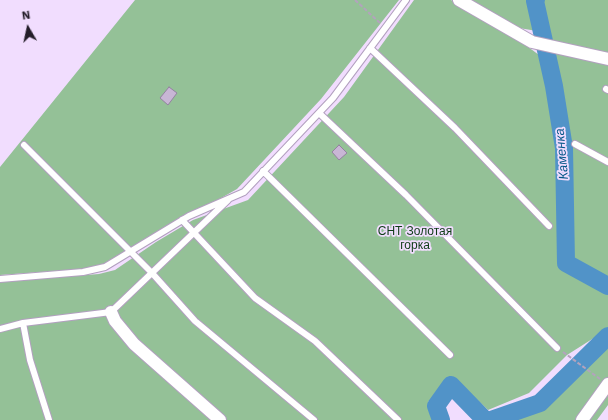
<!DOCTYPE html>
<html>
<head>
<meta charset="utf-8">
<style>
  body { margin:0 }
  #map { position:relative; width:608px; height:420px; overflow:hidden; background:#f1ddfe; font-family:"Work Sans",sans-serif }
  canvas { display:block }
  .north { position:absolute; left:8px; top:8px; width:40px; height:40px; -webkit-text-stroke:3px #f1ddfe; paint-order:stroke; rotate:351deg; font-size:11px; font-weight:700; line-height:16px; text-align:center; color:#241d29 }
  .north::after { content:''; display:block; margin:auto; width:14px; height:18px; background:#241d29; clip-path:polygon(50% 0,100% 100%,50% 72%,0 100%) }
</style>
</head>
<body>
<div id="map">
<canvas width="608" height="420"></canvas>
<div class="north">N</div>
</div>
<script>
const context = document.querySelector('canvas').getContext('2d');
context.lineJoin = 'round';
function fill(path, color) { context.fillStyle = color; context.fill(path, 'evenodd'); }
const poly = rows => new Path2D(rows.map(r => 'M' + r).join(''));
function stroke(path, color, width, dash) { context.strokeStyle = color; context.lineWidth = width; context.lineCap = dash ? 'butt' : 'round'; context.setLineDash(dash || []); context.stroke(path); }
function write(font, color, halo, rows, align = 'center') {
  context.font = font + ' "Work Sans",sans-serif'; context.lineWidth = 3.5; context.setLineDash([]); context.textBaseline = 'middle'; context.strokeStyle = halo; context.fillStyle = color; for (const [text, x, y, turn = 0] of rows) {
    context.save(); context.translate(x, y); context.rotate((+turn || 0) * Math.PI / 180); context.textAlign = isNaN(turn) ? turn : align; if (halo) context.strokeText(text, 0, 0); context.fillText(text, 0, 0); context.restore();
  }
}
const green = poly([
  [135,0,399,0,321,99,237,189,98,268,0,275,0,167],
  [414,0,451,0,512,35,539,55,547,85,559,149,564,197,563,263,608,288,608,329,567,355,529,393,488,410,456,380,444,385,428,402,433,420,0,420,0,282,99,274,115,270,156,242,193,220,248,200,344,97],
  [468,0,532,0,537,31,519,28],
  [542,0,608,0,608,283,569,262,568,147,557,86,538,3],
  [608,343,608,405,597,420,515,420,539,411]
]);
const river = poly([
  [536,0,535,1,554,86,564,148,566,263,608,286],
  [441,420,436,406,451,385,485,420],
  [491,420,540,403,608,336]
]);
const building = poly([
  [169,87,177,93,168,105,160,98,169,87],
  [339,145,347,153,339,160,332,152,339,145]
]);
const path = poly([
  [355,0,380,23],
  [563,352,600,379]
]);
const lane = poly([
  [370,48,455,128,549,226],
  [606,89,608,90],
  [319,113,406,195,557,348],
  [575,144,608,162],
  [24,145,152,273,195,321,314,420],
  [263,171,450,355],
  [182,220,255,298,315,341,398,420],
  [0,279,83,272,105,267,189,216,244,192,333,98,406,0],
  [23,323,30,360,49,420],
  [0,329,23,323,111,312,228,200]
]);
const street = poly([
  [459,0,532,42,608,59],
  [111,312,115,321,134,344,220,420],
  [582,420,608,384]
]);
const parkNames = [
  ["СНТ Золотая",415,231],
  ["горка",415,245]
];
const waterNames = [
  ["Каменка",562,154,-95]
];
fill(green, '#94c197');
stroke(river, '#5193c8', 18);
fill(building, '#c8b6d5');
stroke(building, '#9482a1', 1);
stroke(lane, '#b2a0bf', 8);
stroke(street, '#b2a0bf', 14);
stroke(path, '#b3a3bd', 2, [4, 2]);
stroke(lane, '#fff', 6);
stroke(street, '#fff', 12);
write('12px', '#0e3c16', '#f1ddfe', parkNames);
write('italic 13px', '#035688', '#f1ddfe', waterNames);
</script>
</body>
</html>
